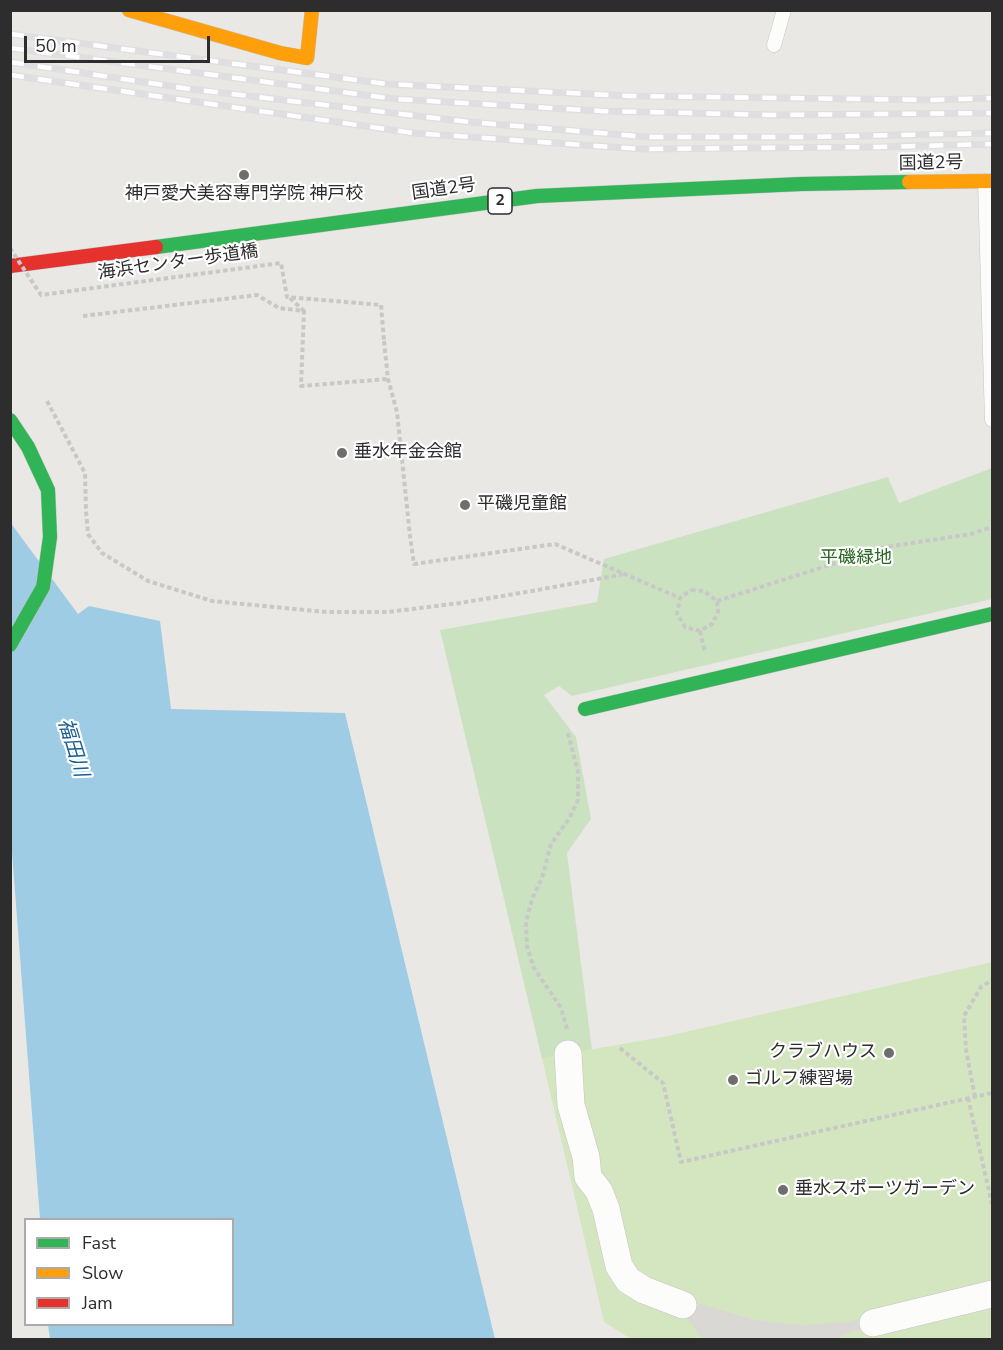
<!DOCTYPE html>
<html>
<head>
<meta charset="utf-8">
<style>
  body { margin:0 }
  #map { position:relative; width:1003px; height:1350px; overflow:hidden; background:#eae8e5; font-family:"Nunito Sans",sans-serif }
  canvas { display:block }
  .frame { position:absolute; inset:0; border:12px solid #2d2d2d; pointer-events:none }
  .legend { position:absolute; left:24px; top:1218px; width:210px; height:108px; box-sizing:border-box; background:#fff; border:2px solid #ababab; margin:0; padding:8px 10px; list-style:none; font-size:18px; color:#2d2d2d }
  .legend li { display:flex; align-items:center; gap:12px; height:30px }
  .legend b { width:30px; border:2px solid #ababab }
  .scale { position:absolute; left:24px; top:36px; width:186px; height:27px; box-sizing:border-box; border:3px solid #2d2d2d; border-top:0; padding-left:8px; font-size:18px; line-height:21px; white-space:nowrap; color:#2d2d2d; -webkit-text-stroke:4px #fff; paint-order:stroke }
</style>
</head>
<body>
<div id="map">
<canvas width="1003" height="1350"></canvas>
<div class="frame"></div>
<ul class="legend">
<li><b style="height:8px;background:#30b455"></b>Fast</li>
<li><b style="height:8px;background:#ff9f0a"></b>Slow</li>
<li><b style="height:8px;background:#e5322d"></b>Jam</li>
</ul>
<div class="scale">50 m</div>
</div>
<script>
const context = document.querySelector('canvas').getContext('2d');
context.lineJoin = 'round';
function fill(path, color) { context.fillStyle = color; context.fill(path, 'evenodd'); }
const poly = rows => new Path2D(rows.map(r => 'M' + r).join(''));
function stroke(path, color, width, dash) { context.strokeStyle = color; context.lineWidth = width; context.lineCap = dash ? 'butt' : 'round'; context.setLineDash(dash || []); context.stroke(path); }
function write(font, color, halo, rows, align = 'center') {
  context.font = font + ' "Nunito Sans","Noto Sans JP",sans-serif'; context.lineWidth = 4.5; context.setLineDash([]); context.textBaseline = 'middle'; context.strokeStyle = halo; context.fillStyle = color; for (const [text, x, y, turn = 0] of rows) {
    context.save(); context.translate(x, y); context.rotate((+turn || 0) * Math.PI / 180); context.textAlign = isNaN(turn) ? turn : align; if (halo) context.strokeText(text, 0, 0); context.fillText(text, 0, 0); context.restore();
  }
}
const green = poly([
  [992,468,992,599,572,696,559,686,544,695,576,737,591,819,567,853,592,1050,542,1059,440,630,597,602,604,559,888,477,899,503]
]);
const pitch = poly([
  [992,962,992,1339,631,1339,604,1322,542,1058,663,1037]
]);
const plaza = poly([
  [685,1299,751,1319,777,1323,804,1325,846,1322,860,1319,875,1327,861,1329,834,1339,780,1340,780,1338,776,1338,773,1340,703,1339,681,1311]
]);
const water = poly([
  [10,522,78,614,89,606,160,621,171,709,345,713,495,1339,50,1339,48,1325,232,1324,232,1220,40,1219,11,839]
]);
const path = poly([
  [290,298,304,311],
  [83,316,257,295,279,308,304,311,301,386,388,379],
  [384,341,388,379,397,412,410,536,414,564,555,544,680,598],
  [47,401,85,473,86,511,88,534,102,553,148,581,212,601,326,612,388,612,460,603,532,591,625,574],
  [691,590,704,591,717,601,718,612,712,624,700,631,685,627,677,614,680,598,691,590],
  [717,601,886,547,971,534,992,527],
  [700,631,705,653],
  [567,1029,561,1008,534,968,527,947,526,922,532,899,542,878,551,844,569,819,578,800,578,772,568,733],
  [620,1048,663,1083,681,1162,992,1093],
  [975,1097,966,1050,964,1016,981,987,992,980],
  [968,1098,992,1204]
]);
const lane = poly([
  [774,45,784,10],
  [985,181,992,420]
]);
const street = poly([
  [568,1054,571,1105,586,1157,588,1177,599,1191,606,1209,619,1266,628,1280,644,1290,683,1305],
  [873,1323,992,1294]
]);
const fast = poly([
  [156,247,537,196,801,184,909,182],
  [10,420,28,447,48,490,50,537,43,587,10,645],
  [585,709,992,614]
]);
const slow = poly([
  [129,10,280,53,307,58,312,10],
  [909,182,992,181]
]);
const jam = poly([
  [10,266,156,247]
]);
const rail = poly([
  [10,34,387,84,630,96,932,100,992,98],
  [10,48,395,99,602,111,774,115,992,113],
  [10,62,190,89,469,122,648,137,809,137,992,133],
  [10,75,413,133,641,149,878,147,992,144]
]);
const pathBridge = poly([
  [10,248,41,295,281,263,287,297,381,305,384,341]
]);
const markers = [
  [244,175,6,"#6f6e6d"],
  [342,453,6,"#6f6e6d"],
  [465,505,6,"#6f6e6d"],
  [889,1053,6,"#6f6e6d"],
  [733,1080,6,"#6f6e6d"],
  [783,1190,6,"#6f6e6d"]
];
const shields = [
  [500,201,24]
];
const shieldNames = [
  ["2",500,201]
];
const streetNames = [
  ["国道2号",931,164,-1],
  ["国道2号",444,190,-8],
  ["海浜センター歩道橋",178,263,-8]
];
const poiNames = [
  ["神戸愛犬美容専門学院 神戸校",244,195,"center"],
  ["垂水年金会館",354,453],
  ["平磯児童館",477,505],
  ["クラブハウス",877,1053,"right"],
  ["ゴルフ練習場",745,1080],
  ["垂水スポーツガーデン",795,1190]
];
const parkNames = [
  ["平磯緑地",856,559]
];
const waterNames = [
  ["福田川",72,748,73]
];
fill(green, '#cbe2c1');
fill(pitch, '#d3e6bf');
fill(plaza, '#dad8d5');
fill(water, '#9fcce5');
stroke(lane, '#c4c4c4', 15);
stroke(street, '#c4c4c4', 28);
stroke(fast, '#c4c4c4', 15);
stroke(slow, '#c4c4c4', 15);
stroke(jam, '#c4c4c4', 15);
stroke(path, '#c8c8c8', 4, [4.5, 3]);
stroke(lane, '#fcfcfb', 14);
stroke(street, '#fcfcfb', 27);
stroke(fast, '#30b455', 14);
stroke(slow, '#ff9f0a', 14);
stroke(jam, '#e5322d', 14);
stroke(rail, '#dfdfe1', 7);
stroke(rail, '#fff', 4.5, [14]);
stroke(pathBridge, '#c8c8c8', 4, [4.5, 3]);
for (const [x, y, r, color] of markers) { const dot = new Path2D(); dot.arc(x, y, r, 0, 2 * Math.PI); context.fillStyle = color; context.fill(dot); stroke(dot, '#fff', 2); }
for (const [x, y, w] of shields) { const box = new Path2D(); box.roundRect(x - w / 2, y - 13, w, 26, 4.5); context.fillStyle = '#fff'; context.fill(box); stroke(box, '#2d2d2d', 1.5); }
write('bold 16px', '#2d2d2d', null, shieldNames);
write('18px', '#2d2d2d', '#fff', streetNames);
write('18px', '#2d2d2d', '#fff', poiNames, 'left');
write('18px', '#2a6622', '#fff', parkNames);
write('italic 20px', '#1a5f95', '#fff', waterNames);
</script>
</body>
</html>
